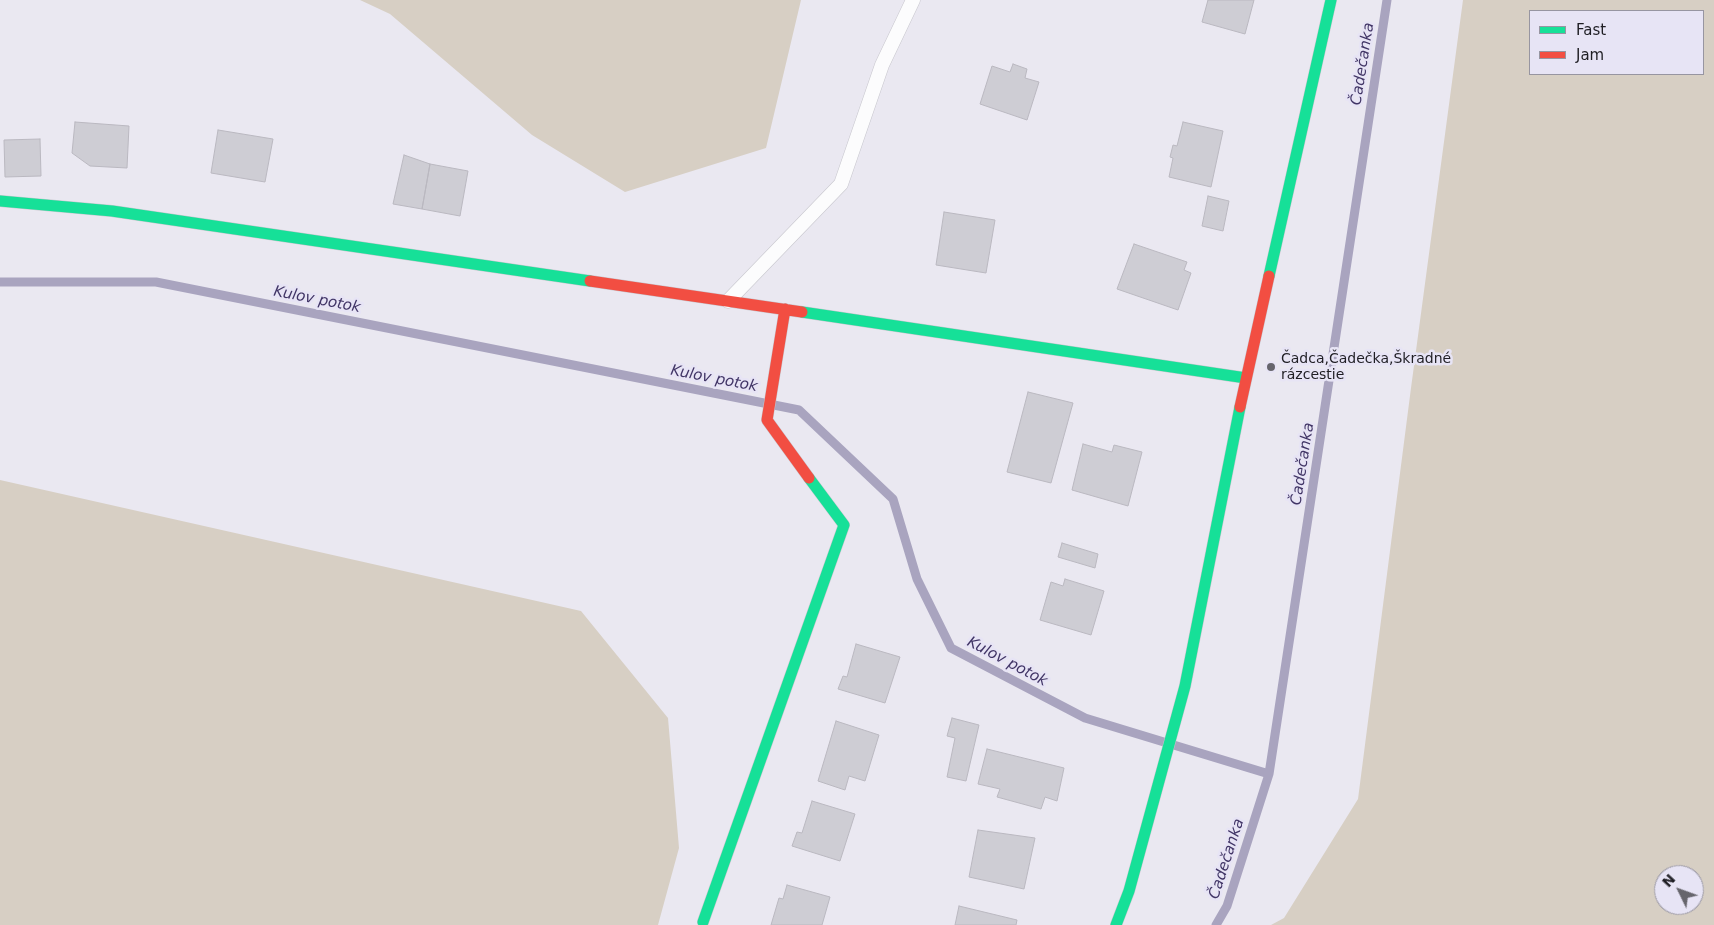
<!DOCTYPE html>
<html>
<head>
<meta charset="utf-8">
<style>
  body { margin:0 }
  #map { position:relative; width:1714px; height:925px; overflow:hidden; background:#eae8f1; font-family:"DejaVu Sans",sans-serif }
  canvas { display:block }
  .legend { position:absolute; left:1529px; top:10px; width:175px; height:65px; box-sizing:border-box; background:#e7e4f5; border:1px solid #9795a1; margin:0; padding:6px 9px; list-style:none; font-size:15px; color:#1f1e24 }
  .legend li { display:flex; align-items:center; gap:10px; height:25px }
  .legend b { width:25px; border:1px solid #9795a1 }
  .north { position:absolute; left:1654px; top:865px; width:50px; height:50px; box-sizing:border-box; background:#e7e4f5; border:1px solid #9795a1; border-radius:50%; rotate:312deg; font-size:14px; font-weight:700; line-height:20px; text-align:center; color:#1f1e24 }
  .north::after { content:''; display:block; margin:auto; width:18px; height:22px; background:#66656c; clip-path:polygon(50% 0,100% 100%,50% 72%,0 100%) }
</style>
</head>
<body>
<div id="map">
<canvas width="1714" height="925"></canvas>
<ul class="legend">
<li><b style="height:6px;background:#16e098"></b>Fast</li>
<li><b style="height:6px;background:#f24e42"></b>Jam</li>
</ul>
<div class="north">N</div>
</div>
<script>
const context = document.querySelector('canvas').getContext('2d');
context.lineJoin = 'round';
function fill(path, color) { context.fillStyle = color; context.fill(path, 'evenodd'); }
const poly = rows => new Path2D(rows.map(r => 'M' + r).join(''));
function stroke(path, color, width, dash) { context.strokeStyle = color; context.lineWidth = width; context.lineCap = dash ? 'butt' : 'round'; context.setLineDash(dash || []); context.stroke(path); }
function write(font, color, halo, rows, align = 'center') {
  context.font = font + ' "DejaVu Sans",sans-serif'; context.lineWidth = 5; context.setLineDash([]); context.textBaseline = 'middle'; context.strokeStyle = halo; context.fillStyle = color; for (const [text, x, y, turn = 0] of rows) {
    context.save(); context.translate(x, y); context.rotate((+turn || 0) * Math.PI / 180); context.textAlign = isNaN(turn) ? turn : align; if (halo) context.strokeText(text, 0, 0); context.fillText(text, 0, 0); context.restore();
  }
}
const green = poly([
  [360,0,801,0,766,148,625,192,532,135,390,14],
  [1463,0,1714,0,1714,925,1271,925,1284,918,1358,799,1411,388],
  [1703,11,1703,74,1530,74,1530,11],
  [1664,875,1694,875,1694,905,1664,905],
  [0,480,581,611,668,718,679,848,658,925,0,925]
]);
const stream = poly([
  [0,282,156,282,799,410,893,499,917,579,951,648,1085,718,1269,774],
  [1216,925,1227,906,1269,774,1387,0]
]);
const building = poly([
  [1208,0,1254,0,1245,34,1202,22,1208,0],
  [1013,64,1027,69,1025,78,1039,82,1027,120,980,104,992,66,1010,72,1013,64],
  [75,122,129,126,127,168,90,166,72,153,75,122],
  [1183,122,1223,131,1211,187,1169,177,1173,158,1170,157,1173,145,1177,146,1183,122],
  [218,130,273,139,265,182,211,173,218,130],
  [40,139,41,176,5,177,4,140,40,139],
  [404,155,430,164,422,209,393,204,404,155],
  [430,164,468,171,460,216,422,209,430,164],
  [1208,196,1229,201,1223,231,1202,226,1208,196],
  [944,212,995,220,986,273,936,265,944,212],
  [1134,244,1187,262,1184,270,1191,273,1178,310,1117,289,1134,244],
  [1028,392,1073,403,1051,483,1007,472,1028,392],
  [1083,444,1112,452,1114,445,1142,452,1128,506,1072,490,1083,444],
  [1062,543,1098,554,1095,568,1058,557,1062,543],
  [1065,579,1104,591,1091,635,1040,620,1051,582,1063,586,1065,579],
  [856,644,900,657,885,703,838,689,843,676,847,677,856,644],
  [952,718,979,725,966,781,947,777,955,738,947,736,952,718],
  [836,721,879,735,865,781,849,776,845,790,818,781,836,721],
  [987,749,1064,768,1057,801,1045,797,1041,809,997,797,1000,789,978,784,987,749],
  [812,801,855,814,840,861,792,846,797,832,802,833,812,801],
  [978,830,1035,838,1024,889,969,877,978,830],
  [787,885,830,897,822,925,771,925,779,898,783,899,787,885],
  [959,906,1017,920,1016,925,955,925,959,906]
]);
const lane = poly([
  [728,301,841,184,882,65,913,0]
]);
const fast = poly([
  [0,201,112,211,590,281],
  [1269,276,1331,0],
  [802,312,1246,378],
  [703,922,844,525,809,478],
  [1116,925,1129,891,1185,686,1240,407]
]);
const jam = poly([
  [590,281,802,312],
  [785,309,767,420,809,478],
  [1240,407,1269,276]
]);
const markers = [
  [1271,367,5,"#66656c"]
];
const poiNames = [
  ["Čadca,Čadečka,Škradné",1281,359],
  ["rázcestie",1281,375]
];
const waterNames = [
  ["Čadečanka",1363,64,-81],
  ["Kulov potok",317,300,11],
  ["Kulov potok",714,379,11],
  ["Čadečanka",1303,464,-81],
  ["Kulov potok",1007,662,28],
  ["Čadečanka",1227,859,-72]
];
fill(green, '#d7cfc4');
stroke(stream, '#a9a4bf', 9);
fill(building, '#cecdd4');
stroke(building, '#bab8c0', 1);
stroke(lane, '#c7c6cd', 15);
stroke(fast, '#c7c6cd', 12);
stroke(jam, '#c7c6cd', 12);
stroke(lane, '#fcfcfd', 14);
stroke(fast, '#16e098', 11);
stroke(jam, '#f24e42', 11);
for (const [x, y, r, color] of markers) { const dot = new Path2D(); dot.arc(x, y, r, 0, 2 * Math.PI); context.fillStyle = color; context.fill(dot); stroke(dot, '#e7e4f5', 2); }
write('14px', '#1f1e24', '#e7e4f5', poiNames, 'left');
write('italic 15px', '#413566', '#e7e4f5', waterNames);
</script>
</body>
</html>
